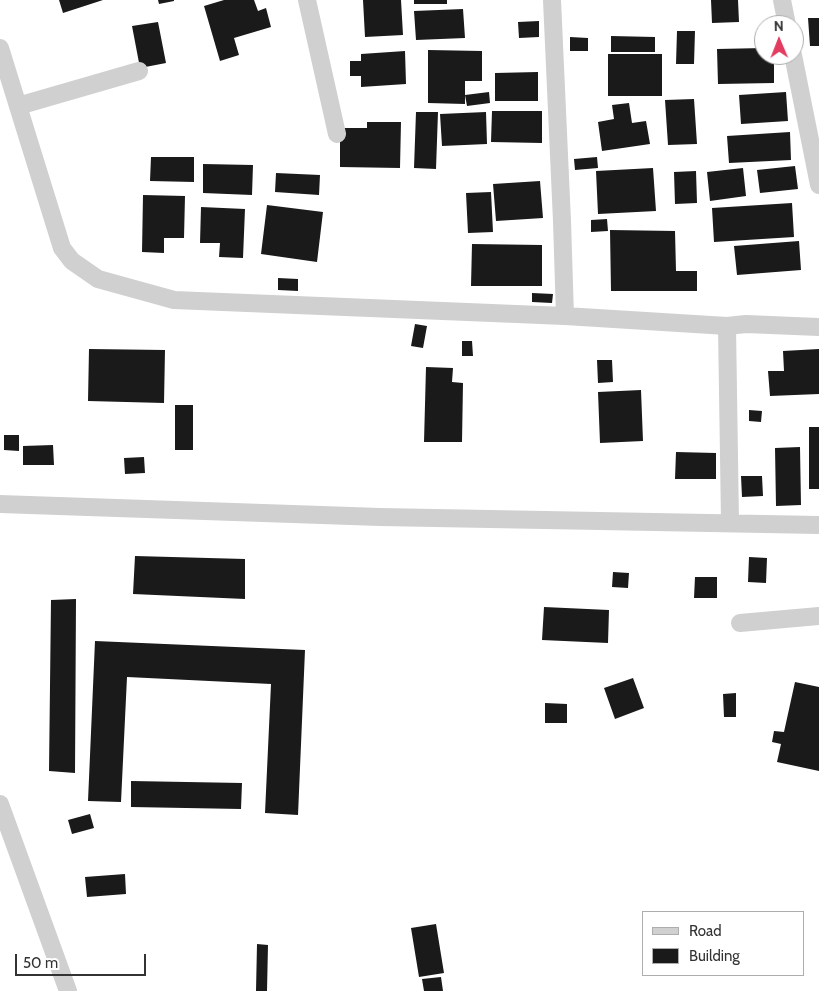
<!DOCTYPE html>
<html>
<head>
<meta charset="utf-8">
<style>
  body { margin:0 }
  #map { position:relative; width:819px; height:991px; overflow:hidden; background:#fff; font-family:Cabin,sans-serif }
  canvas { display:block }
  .legend { position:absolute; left:642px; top:911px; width:162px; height:65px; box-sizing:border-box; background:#fff; border:1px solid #adadad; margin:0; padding:6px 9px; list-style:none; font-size:15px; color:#333 }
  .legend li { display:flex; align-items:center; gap:10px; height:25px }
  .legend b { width:25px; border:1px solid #adadad }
  .north { position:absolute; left:754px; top:15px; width:50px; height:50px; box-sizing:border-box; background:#fff; border:1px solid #adadad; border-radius:50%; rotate:359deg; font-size:14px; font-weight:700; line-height:20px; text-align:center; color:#333 }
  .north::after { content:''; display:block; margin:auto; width:18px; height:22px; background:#e33c61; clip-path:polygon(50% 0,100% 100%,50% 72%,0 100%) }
  .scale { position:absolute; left:15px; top:954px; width:131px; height:22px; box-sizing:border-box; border:2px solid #333; border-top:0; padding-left:6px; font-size:15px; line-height:18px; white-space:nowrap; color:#333; -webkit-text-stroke:4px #fff; paint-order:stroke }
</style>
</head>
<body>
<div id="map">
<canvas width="819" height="991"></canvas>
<ul class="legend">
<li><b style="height:6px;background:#d0d0d0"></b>Road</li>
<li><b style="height:14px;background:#1a1a1a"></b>Building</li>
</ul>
<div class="north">N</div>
<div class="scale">50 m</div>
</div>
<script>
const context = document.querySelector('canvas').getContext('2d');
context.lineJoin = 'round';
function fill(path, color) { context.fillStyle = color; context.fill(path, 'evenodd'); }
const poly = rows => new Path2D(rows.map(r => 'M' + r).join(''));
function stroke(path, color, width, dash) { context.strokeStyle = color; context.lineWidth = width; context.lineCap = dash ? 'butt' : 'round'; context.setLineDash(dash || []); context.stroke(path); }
const building = poly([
  [59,0,103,0,63,13],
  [158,0,174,0,174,1,159,4],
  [224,0,254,0,258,11,266,8,271,27,234,38,239,55,220,61,204,6],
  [363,0,401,0,403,35,365,37],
  [414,0,447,0,447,4,414,4],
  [711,0,738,0,739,22,712,23],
  [463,9,465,38,416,40,414,11],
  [808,18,819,18,819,46,810,46],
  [539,21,539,37,519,38,518,22],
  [158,22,166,63,140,68,132,26],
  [677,31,695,31,694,64,676,64],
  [611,36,655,37,655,52,611,52],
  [570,37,588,38,588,51,570,51],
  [764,48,764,55,774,55,774,83,718,84,717,49],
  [428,50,482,51,482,81,465,81,465,104,428,103],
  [405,51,406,84,361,87,361,76,350,76,350,61,361,61,361,54],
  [608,54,662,54,662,96,608,96],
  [538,72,538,101,495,101,495,73],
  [489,92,490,103,467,106,465,95],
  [786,92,788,121,741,124,739,95],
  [694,99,697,144,668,145,665,100],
  [629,103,632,123,646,121,650,144,602,151,598,122,614,119,612,105],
  [492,111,542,111,542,143,491,142],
  [416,112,438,112,436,169,414,168],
  [486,112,487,144,442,146,440,114],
  [367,122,401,122,400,168,340,167,340,128,367,128],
  [790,132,791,160,729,163,727,136],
  [151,157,194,157,194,182,150,181],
  [597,157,598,168,575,170,574,159],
  [203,164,253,165,252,195,203,193],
  [795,166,798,189,760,193,757,170],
  [653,168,656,211,598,214,596,171],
  [743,168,746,196,710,201,707,172],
  [696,171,697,203,675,204,674,172],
  [276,173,320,175,319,195,275,192],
  [540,181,543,218,496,221,493,184],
  [491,192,493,232,468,233,466,193],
  [143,195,185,196,184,238,164,238,164,253,142,252],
  [792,203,794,237,714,242,712,208],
  [267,205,323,212,317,262,261,254],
  [201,207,245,209,243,258,219,257,220,243,200,243],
  [607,219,608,231,591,232,591,220],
  [610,230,675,231,676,271,697,271,697,291,611,291],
  [799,241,801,270,737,275,734,246],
  [472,244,542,245,542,286,471,286],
  [278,278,298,279,298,291,278,290],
  [532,293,553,294,552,303,532,302],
  [415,324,427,326,423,348,411,346],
  [462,341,472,341,473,356,462,356],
  [89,349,165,350,164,403,88,401],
  [819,349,819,394,770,396,768,371,784,371,783,351],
  [597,360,612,360,613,382,598,383],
  [426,367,453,368,452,382,463,383,462,442,424,442],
  [641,390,643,441,600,443,598,392],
  [175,405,193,405,193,450,175,450],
  [749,410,762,411,761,422,749,421],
  [809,427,819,427,819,489,809,489],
  [4,435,19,435,19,451,4,450],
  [53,445,54,465,23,465,23,446],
  [800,447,801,505,776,506,775,448],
  [676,452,716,453,716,479,675,479],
  [144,457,145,473,125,474,124,458],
  [741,476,762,476,763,496,742,497],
  [135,556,245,559,245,599,133,594],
  [749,557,767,558,766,583,748,582],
  [613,572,629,573,628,588,612,587],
  [695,577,717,577,717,598,694,598],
  [76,599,75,773,49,771,51,600],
  [544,607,609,610,608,643,542,640],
  [95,641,305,650,298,815,265,813,271,684,127,677,121,802,88,801],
  [633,678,644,708,615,719,604,688],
  [795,682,819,687,819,771,777,762,781,744,772,742,774,731,784,732],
  [736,693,736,717,724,717,723,694],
  [545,703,567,704,567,723,545,723],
  [131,781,242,783,241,809,131,807],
  [90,814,94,828,72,834,68,820],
  [125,874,126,894,87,897,85,877],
  [436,924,444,973,419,977,411,928],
  [257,944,268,945,267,991,256,991],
  [441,977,443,991,424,991,422,979]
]);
const minor = poly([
  [307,0,337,134],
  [552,0,562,221,565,316],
  [782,0,787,25],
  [0,48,62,248,72,261,98,279,174,300,565,316,727,326],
  [793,55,819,185],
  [18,106,139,71],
  [0,504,380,517,819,525],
  [730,522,727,326,746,324,819,327],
  [740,623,819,616],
  [0,804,68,991]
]);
fill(building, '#1a1a1a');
stroke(minor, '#d0d0d0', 18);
</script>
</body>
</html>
